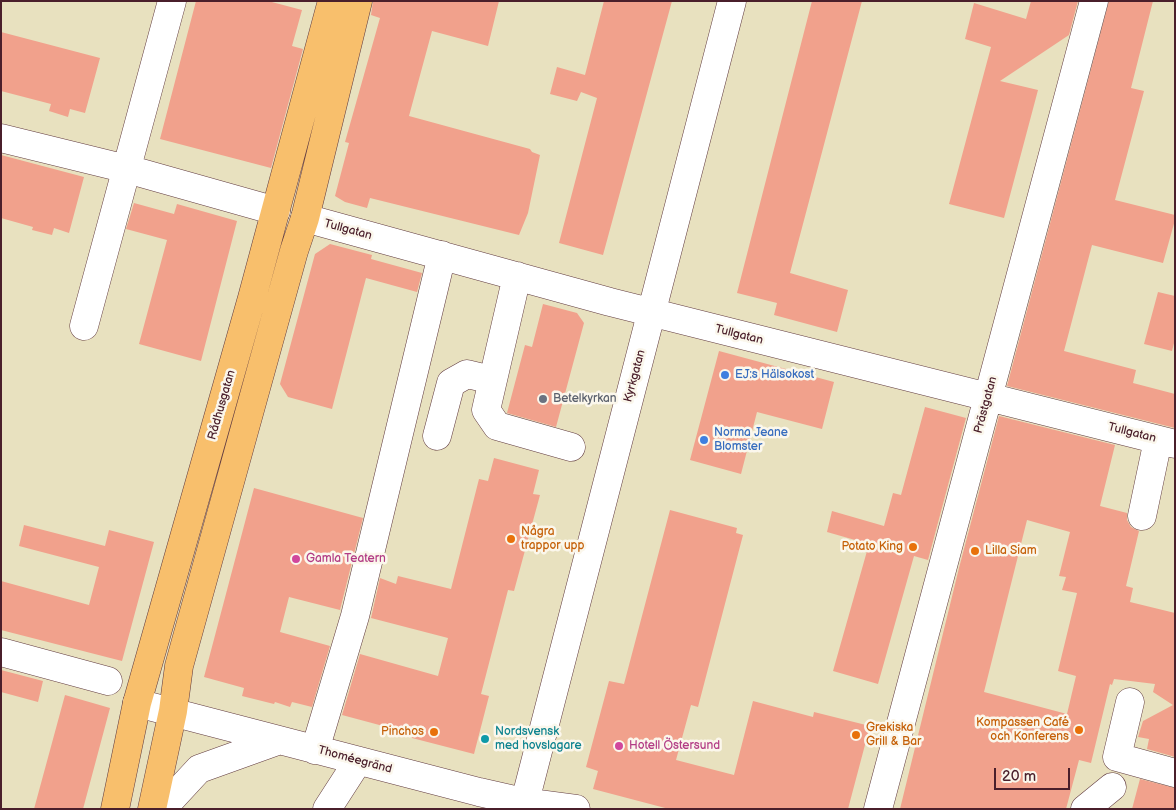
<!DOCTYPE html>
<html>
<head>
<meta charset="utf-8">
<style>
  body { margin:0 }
  #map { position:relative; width:1176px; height:810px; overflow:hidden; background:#e8e1bf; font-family:"Balsamiq Sans",sans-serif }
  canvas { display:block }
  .frame { position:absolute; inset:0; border:2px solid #4a1f2b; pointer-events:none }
  .scale { position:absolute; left:994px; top:768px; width:76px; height:22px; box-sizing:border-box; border:2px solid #4a1f2b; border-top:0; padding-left:6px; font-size:15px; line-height:18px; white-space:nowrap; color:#4a1f2b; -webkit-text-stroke:4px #fbf7ec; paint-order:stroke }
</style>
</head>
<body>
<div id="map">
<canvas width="1176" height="810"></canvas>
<div class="frame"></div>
<div class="scale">20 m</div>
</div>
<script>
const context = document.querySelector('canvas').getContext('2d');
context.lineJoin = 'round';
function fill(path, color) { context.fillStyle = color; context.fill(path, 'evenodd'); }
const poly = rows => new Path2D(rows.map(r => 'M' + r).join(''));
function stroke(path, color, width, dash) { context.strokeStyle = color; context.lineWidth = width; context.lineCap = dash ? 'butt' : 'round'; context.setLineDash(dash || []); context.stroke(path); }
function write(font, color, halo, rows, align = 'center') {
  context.font = font + ' "Balsamiq Sans",sans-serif'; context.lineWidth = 5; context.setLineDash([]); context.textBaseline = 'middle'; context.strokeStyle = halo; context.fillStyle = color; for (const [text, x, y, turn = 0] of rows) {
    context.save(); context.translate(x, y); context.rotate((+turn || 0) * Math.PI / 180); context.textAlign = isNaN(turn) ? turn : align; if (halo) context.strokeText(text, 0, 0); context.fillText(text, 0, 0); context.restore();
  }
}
const building = poly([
  [196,1,268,1,302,10,292,46,303,49,271,168,160,139],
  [373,1,499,1,488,46,432,31,409,116,530,149,532,152,540,155,528,213,519,235,370,198,367,208,345,202,335,196,349,143,345,142,380,18,371,15],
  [604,1,672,1,603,255,559,243,597,98,581,92,577,101,550,94,557,67,585,75],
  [812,1,862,1,790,273,848,290,837,332,774,315,777,303,737,293],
  [1031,1,1078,1,1069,35,1000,81,1038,90,1004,218,949,204,991,47,965,39,974,3,1026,19],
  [1109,1,1153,1,1131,88,1144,91,1115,200,1175,215,1175,220,1163,263,1092,245,1064,351,1136,370,1133,383,1175,394,1175,428,1007,386],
  [1,32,100,58,85,113,70,109,68,117,49,111,51,104,1,91],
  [1,155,84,177,69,233,54,228,52,235,32,230,33,227,1,218],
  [134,203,174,214,177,204,237,221,201,361,139,344,167,240,126,229],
  [330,244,372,255,371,259,422,273,417,292,366,278,332,409,288,397,280,384,315,254],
  [1158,292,1175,296,1175,339,1172,351,1144,344],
  [543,304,577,313,584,323,556,427,507,413,525,345,532,347],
  [719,351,834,382,822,429,757,412,741,474,690,460],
  [925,407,966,418,928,560,914,556,878,684,833,671,869,544,827,532,832,511,884,526,893,493,901,495],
  [999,416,1115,445,1100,506,1127,513,1127,520,1131,527,1139,531,1126,586,1133,588,1130,602,1175,613,1175,757,1147,749,1149,739,1138,737,1143,721,1173,705,1153,692,1155,684,1114,679,1112,685,1110,684,1091,763,1079,760,1066,809,900,809,959,568],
  [1027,520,1070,532,1059,576,1066,577,1062,590,1077,593,1058,671,1076,676,1067,714,984,692],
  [494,458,539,470,533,494,540,495,514,591,508,590,481,694,489,696,474,754,412,738,413,734,342,715,360,654,438,676,448,638,371,618,380,578,396,584,398,576,451,589,479,479,488,481],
  [254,488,363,518,340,610,289,597,280,632,330,646,312,707,292,702,290,707,275,702,274,704,242,696,244,688,204,677],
  [670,510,737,528,736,533,743,535,698,707,691,705,676,760,734,775,753,701,813,717,814,712,870,726,848,809,669,809,593,789,598,771,586,767,609,681,624,684],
  [24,525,105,546,109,530,154,542,122,661,1,630,1,581,89,605,99,567,19,546],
  [1,670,43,681,38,702,1,692],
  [65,695,110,708,83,809,34,809],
  [1140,779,1175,788,1175,809,1132,809]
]);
const minor = poly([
  [1,138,127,169,276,211],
  [305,218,610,302,1175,444],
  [517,276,486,410,497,426,571,447],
  [84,326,172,1],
  [437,436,451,383,467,374,492,380],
  [1142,516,1158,440],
  [1,652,108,681],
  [1130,702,1117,757,1175,773],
  [137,703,479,792,523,802,576,809],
  [315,750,355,616,442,255],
  [162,809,199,769,277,741],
  [327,809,358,761],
  [523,809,732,1],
  [878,809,1094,1],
  [1085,809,1112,787]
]);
const major = poly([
  [115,809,137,703,252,298,332,1],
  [152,809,173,711,179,666,294,251,305,218,358,1]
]);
const markers = [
  [725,375,5,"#3f7fe0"],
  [543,399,5,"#6b7280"],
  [704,440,5,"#3f7fe0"],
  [511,539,5,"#e8710a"],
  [913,547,5,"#e8710a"],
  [975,551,5,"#e8710a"],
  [296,559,5,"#d1479c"],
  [1079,730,5,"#e8710a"],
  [434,732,5,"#e8710a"],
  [856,735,5,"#e8710a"],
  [485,739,5,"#0f9aa8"],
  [619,746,5,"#d1479c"]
];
const streetNames = [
  ["Tullgatan",348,230,15],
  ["Tullgatan",739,335,14],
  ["Kyrkgatan",635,376,-75],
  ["Rådhusgatan",222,405,-74],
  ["Prästgatan",986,405,-75],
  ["Tullgatan",1132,433,14],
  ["Thoméegränd",355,760,15]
];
const shopNames = [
  ["EJ:s Hälsokost",735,375],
  ["Norma Jeane",714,433],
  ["Blomster",714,447]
];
const worshipNames = [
  ["Betelkyrkan",553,399]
];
const foodNames = [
  ["Några",521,532],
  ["trappor upp",521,546],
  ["Potato King",903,547,"right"],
  ["Lilla Siam",985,551],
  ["Kompassen Café",1069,723,"right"],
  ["och Konferens",1069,737,"right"],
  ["Grekiska",866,728],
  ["Grill & Bar",866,742],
  ["Pinchos",424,732,"right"]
];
const hotelNames = [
  ["Gamla Teatern",306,559],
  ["Hotell Östersund",629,746]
];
const cultureNames = [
  ["Nordsvensk",495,732],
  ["med hovslagare",495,746]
];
fill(building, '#f1a18c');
stroke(minor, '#623c41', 29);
stroke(major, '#623c41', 29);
stroke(minor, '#fff', 28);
stroke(major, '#f8bf6c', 28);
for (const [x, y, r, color] of markers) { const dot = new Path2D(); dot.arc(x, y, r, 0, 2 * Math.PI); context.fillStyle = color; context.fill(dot); stroke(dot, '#fbf7ec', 2); }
write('12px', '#4a1f2b', '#fbf7ec', streetNames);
write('12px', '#366cbe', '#fbf7ec', shopNames, 'left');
write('12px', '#5b616d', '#fbf7ec', worshipNames, 'left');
write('12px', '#c56008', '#fbf7ec', foodNames, 'left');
write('12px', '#b23c85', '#fbf7ec', hotelNames, 'left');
write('12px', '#0d838f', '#fbf7ec', cultureNames, 'left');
</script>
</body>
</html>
